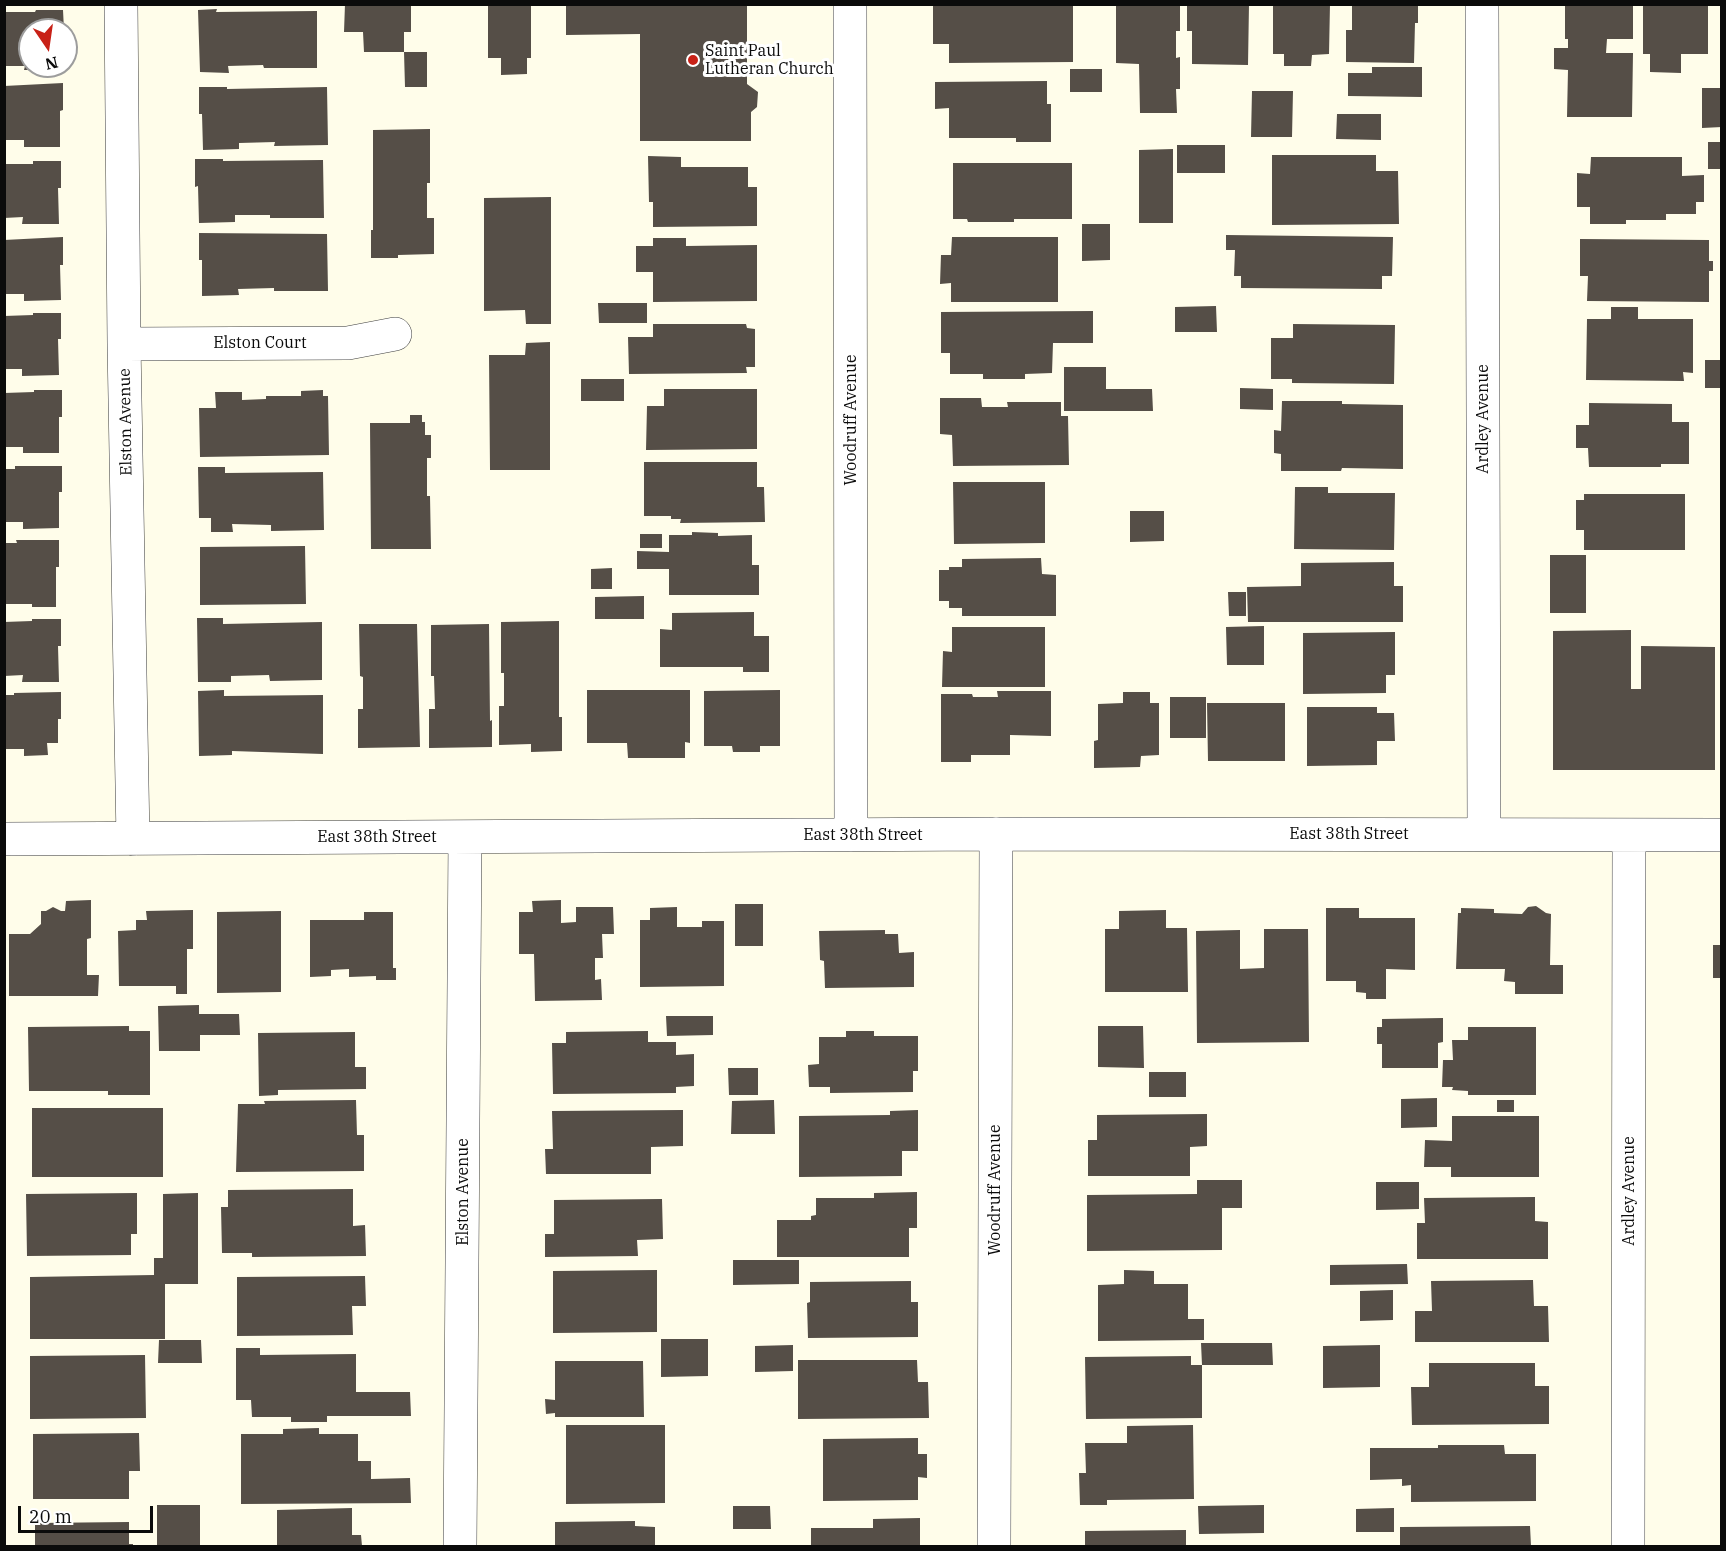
<!DOCTYPE html>
<html>
<head>
<meta charset="utf-8">
<style>
  body { margin:0 }
  #map { position:relative; width:1726px; height:1551px; overflow:hidden; background:#fffdea; font-family:"IBM Plex Serif",serif }
  canvas { display:block }
  .frame { position:absolute; inset:0; border:6px solid #0b0b0b; pointer-events:none }
  .north { position:absolute; left:18px; top:18px; width:60px; height:60px; box-sizing:border-box; background:#fff; border:2px solid #9d9d9d; border-radius:50%; rotate:167deg; font-size:16px; font-weight:700; line-height:24px; text-align:center; color:#0b0b0b }
  .north::after { content:''; display:block; margin:auto; width:21px; height:27px; background:#c82117; clip-path:polygon(50% 0,100% 100%,50% 72%,0 100%) }
  .scale { position:absolute; left:18px; top:1506px; width:135px; height:27px; box-sizing:border-box; border:3px solid #0b0b0b; border-top:0; padding-left:8px; font-size:18px; line-height:21px; white-space:nowrap; color:#0b0b0b; -webkit-text-stroke:4px #fff; paint-order:stroke }
</style>
</head>
<body>
<div id="map">
<canvas width="1726" height="1551"></canvas>
<div class="frame"></div>
<div class="north">N</div>
<div class="scale">20 m</div>
</div>
<script>
const context = document.querySelector('canvas').getContext('2d');
context.lineJoin = 'round';
function fill(path, color) { context.fillStyle = color; context.fill(path, 'evenodd'); }
const poly = rows => new Path2D(rows.map(r => 'M' + r).join(''));
function stroke(path, color, width, dash) { context.strokeStyle = color; context.lineWidth = width; context.lineCap = dash ? 'butt' : 'round'; context.setLineDash(dash || []); context.stroke(path); }
function write(font, color, halo, rows, align = 'center') {
  context.font = font + ' "IBM Plex Serif",serif'; context.lineWidth = 6; context.setLineDash([]); context.textBaseline = 'middle'; context.strokeStyle = halo; context.fillStyle = color; for (const [text, x, y, turn = 0] of rows) {
    context.save(); context.translate(x, y); context.rotate((+turn || 0) * Math.PI / 180); context.textAlign = isNaN(turn) ? turn : align; if (halo) context.strokeText(text, 0, 0); context.fillText(text, 0, 0); context.restore();
  }
}
const building = poly([
  [345,4,411,4,411,32,404,32,404,52,427,52,427,87,405,87,404,52,364,52,363,32,344,32],
  [488,4,531,4,531,58,527,58,527,74,501,75,501,58,488,58],
  [566,4,747,4,747,84,758,92,757,107,751,112,751,141,640,141,640,34,566,35],
  [933,4,1073,4,1073,62,949,63,949,44,933,44],
  [1116,4,1180,4,1180,31,1176,31,1176,58,1180,57,1180,89,1176,89,1177,113,1140,113,1139,64,1116,63],
  [1187,4,1249,4,1248,65,1192,64,1192,31,1187,31],
  [1273,4,1330,4,1329,54,1312,55,1311,66,1284,66,1284,54,1273,54],
  [1352,4,1418,4,1418,23,1415,23,1414,63,1346,62,1346,30,1352,30],
  [1565,4,1633,4,1633,39,1607,39,1606,53,1633,53,1632,117,1567,117,1568,70,1554,69,1554,48,1568,48,1568,39,1565,39],
  [1643,4,1708,4,1708,54,1681,54,1681,73,1650,72,1650,54,1643,54],
  [217,9,216,12,317,11,317,68,264,68,263,65,228,66,229,73,200,72,198,10],
  [36,10,63,10,64,30,30,30,30,66,49,66,49,70,24,70,25,66,4,66,4,12,35,12],
  [1372,67,1422,67,1422,97,1348,96,1348,73,1372,73],
  [1070,69,1102,69,1102,92,1070,92],
  [1047,81,1047,104,1051,104,1051,142,1016,142,1016,138,949,138,949,108,935,109,935,82],
  [63,83,63,110,60,111,60,147,24,147,24,140,4,140,4,86],
  [199,87,227,87,227,89,327,87,328,145,274,146,275,142,239,143,239,149,203,150,202,114,199,114],
  [1702,88,1722,88,1722,127,1702,128],
  [1252,91,1293,91,1292,137,1251,137],
  [1337,114,1381,114,1381,140,1336,139],
  [430,129,430,183,427,183,427,218,434,218,434,254,398,255,398,258,371,258,371,230,373,230,373,130],
  [1708,142,1722,142,1722,169,1708,169],
  [1177,145,1225,145,1225,173,1177,173],
  [1173,149,1173,223,1139,223,1139,150],
  [1272,155,1376,155,1376,171,1398,171,1399,224,1272,225],
  [648,156,681,157,681,167,748,167,748,187,757,187,757,226,653,227,653,202,649,202],
  [1591,157,1682,157,1682,176,1704,175,1704,202,1696,202,1696,214,1666,214,1666,220,1626,220,1626,224,1590,224,1590,207,1577,207,1577,173,1590,174],
  [195,159,223,159,223,161,323,160,324,218,270,218,270,215,235,215,235,222,199,223,198,186,195,187],
  [33,161,61,161,61,188,58,188,59,224,22,224,23,217,4,218,4,164,33,164],
  [953,163,1072,163,1072,219,1014,219,1014,222,968,222,967,219,953,219],
  [551,197,551,324,526,324,525,310,484,311,484,198],
  [1082,224,1110,224,1110,260,1082,261],
  [199,233,327,234,328,291,274,291,274,288,238,289,239,295,202,296,202,260,199,260],
  [1226,235,1393,237,1392,276,1382,276,1382,289,1241,288,1241,276,1234,276,1235,250,1226,250],
  [63,237,63,265,60,265,61,300,24,301,24,294,4,294,4,240],
  [952,237,1058,237,1058,302,951,302,951,283,940,284,941,255,951,255],
  [653,238,686,238,686,246,757,245,757,301,653,302,653,272,636,272,636,246,653,246],
  [1580,239,1709,240,1709,261,1713,261,1713,271,1709,271,1709,302,1587,301,1588,276,1580,276],
  [598,303,647,303,647,323,599,323],
  [1216,306,1217,332,1175,332,1175,307],
  [1611,307,1638,307,1638,319,1693,319,1693,373,1683,372,1684,381,1586,380,1587,319,1611,319],
  [1093,311,1093,343,1053,343,1052,373,1025,374,1025,379,983,379,983,374,950,374,950,353,941,353,941,312],
  [33,313,61,313,61,339,58,339,59,375,22,376,22,369,4,369,4,316,33,315],
  [653,324,746,324,747,328,755,329,755,367,746,367,747,373,629,374,628,337,653,337],
  [1293,324,1395,325,1394,384,1292,383,1292,379,1271,379,1271,338,1293,338],
  [550,342,550,470,490,470,489,355,525,355,526,343],
  [1705,360,1722,360,1722,388,1705,388],
  [1064,367,1106,367,1106,389,1152,389,1153,411,1064,411],
  [581,379,624,379,624,401,581,401],
  [1240,388,1273,389,1273,410,1240,409],
  [664,389,757,389,757,449,646,450,647,406,664,406],
  [34,390,62,390,62,417,59,417,59,453,23,453,23,447,4,447,4,393,34,392],
  [323,390,323,396,328,396,329,455,200,457,199,408,216,408,215,392,242,392,242,400,266,399,266,396,301,396,301,391],
  [940,398,981,398,982,407,1008,407,1007,402,1061,402,1061,416,1068,416,1069,465,953,466,952,435,940,434],
  [1282,401,1342,401,1342,404,1403,405,1403,469,1342,468,1341,471,1281,471,1281,454,1274,453,1274,430,1281,431],
  [1589,403,1672,404,1672,422,1689,422,1689,464,1661,464,1661,467,1589,467,1588,448,1576,448,1576,425,1589,425],
  [410,415,422,415,422,422,425,422,425,435,431,435,431,458,427,458,427,496,430,496,431,549,371,549,370,423,410,423],
  [644,462,757,462,757,487,764,487,765,522,680,523,681,519,671,519,671,516,644,516],
  [15,466,62,466,62,492,59,492,59,528,23,529,23,522,4,522,4,469,15,469],
  [198,467,225,467,225,473,323,472,324,530,271,531,271,525,232,524,233,532,211,532,211,518,199,518],
  [953,482,1045,482,1045,543,954,544],
  [1295,487,1328,487,1328,493,1395,493,1394,550,1294,549],
  [1584,494,1685,494,1685,550,1584,550,1584,530,1576,530,1576,500,1584,500],
  [1130,511,1164,511,1164,541,1130,542],
  [692,532,718,533,718,536,752,535,752,565,759,565,759,595,669,595,669,569,637,569,637,551,669,552,669,535,692,535],
  [640,534,662,534,662,548,640,548],
  [16,540,59,540,59,567,56,567,56,607,32,607,32,604,4,604,4,543,17,543],
  [305,546,306,604,200,605,200,547],
  [1550,555,1586,555,1586,613,1550,613],
  [1041,558,1042,574,1056,575,1056,616,962,616,962,608,949,608,949,601,939,601,939,570,949,570,949,567,962,567,962,559],
  [1394,562,1394,586,1403,586,1403,622,1248,622,1247,587,1301,586,1301,563],
  [612,568,612,589,591,589,591,569],
  [1228,592,1246,592,1246,616,1229,616],
  [644,596,644,619,595,619,595,597],
  [754,612,754,636,769,636,769,672,743,672,743,667,660,667,660,629,672,630,672,613],
  [197,618,223,618,223,624,322,622,322,680,270,681,269,675,231,676,231,682,198,682],
  [32,619,61,619,61,646,58,646,59,682,22,682,23,675,4,676,4,622,32,621],
  [559,621,559,717,562,717,562,751,531,752,531,744,499,745,499,706,504,706,504,673,501,673,501,622],
  [359,624,417,624,420,747,358,748,358,709,363,709,363,677,360,676],
  [489,624,490,721,492,720,492,747,429,748,429,709,435,709,434,676,431,676,431,625],
  [1264,626,1264,665,1227,665,1226,627],
  [952,627,1045,627,1045,687,942,687,943,651,952,652],
  [1631,630,1631,689,1641,689,1641,646,1715,647,1715,770,1553,770,1553,631],
  [1395,632,1395,675,1386,675,1386,693,1303,694,1303,633],
  [224,690,224,696,323,695,323,754,232,751,232,755,199,756,198,691],
  [587,690,690,690,690,743,685,742,685,758,628,758,627,743,587,743],
  [780,690,780,746,760,746,760,752,733,752,732,746,704,746,704,691],
  [997,691,1051,691,1051,736,1010,735,1010,755,971,755,971,762,941,762,941,694,972,694,973,697,998,697],
  [61,692,61,719,58,719,58,743,47,743,48,755,24,756,24,749,4,749,4,695,14,695,14,693],
  [1123,692,1150,692,1150,703,1159,703,1159,755,1141,756,1140,767,1094,768,1094,741,1098,740,1098,704,1123,703],
  [1170,697,1206,697,1206,738,1170,738],
  [1207,703,1285,703,1285,761,1208,761],
  [1307,707,1377,707,1377,713,1394,713,1395,741,1377,741,1377,765,1307,766],
  [91,900,91,938,87,939,87,975,99,975,98,996,9,996,9,934,30,934,41,924,41,911,46,911,53,907,61,911,65,911,66,901],
  [561,900,561,923,576,922,576,907,613,907,614,934,602,934,603,958,595,958,595,980,601,979,602,1000,535,1001,534,954,519,954,519,912,533,912,532,901],
  [735,904,763,904,763,946,735,946],
  [1536,906,1546,913,1551,914,1550,965,1563,965,1563,994,1515,994,1515,982,1504,981,1505,969,1456,969,1458,913,1461,913,1461,908,1494,909,1494,913,1522,914,1528,907],
  [677,907,677,927,702,927,702,921,724,921,724,986,640,987,640,920,650,920,650,908],
  [1326,908,1359,908,1359,918,1415,918,1415,970,1386,969,1386,999,1366,999,1366,993,1356,992,1356,981,1326,981],
  [193,910,193,949,187,949,187,994,176,994,176,986,119,986,118,931,136,930,136,920,147,920,146,911],
  [1166,910,1166,928,1187,928,1188,992,1105,992,1105,929,1119,929,1119,911],
  [281,911,281,992,217,993,217,912],
  [364,912,393,912,393,968,396,968,396,980,376,980,376,976,349,977,349,969,331,970,331,976,310,977,310,920,364,920],
  [1264,929,1308,929,1309,1042,1197,1043,1196,931,1240,930,1240,969,1264,968],
  [885,930,885,934,898,934,899,953,914,952,914,987,825,988,824,961,820,960,819,931],
  [1713,945,1722,945,1722,978,1713,978],
  [199,1005,199,1014,239,1014,240,1035,200,1035,200,1051,159,1051,158,1006],
  [666,1016,713,1016,713,1035,667,1036],
  [1443,1018,1443,1042,1438,1043,1438,1068,1382,1068,1382,1044,1377,1044,1377,1027,1382,1027,1382,1019],
  [129,1026,129,1031,150,1031,150,1095,108,1095,108,1091,29,1091,28,1027],
  [1098,1026,1143,1026,1144,1068,1098,1067],
  [1468,1027,1536,1027,1536,1095,1468,1095,1468,1091,1452,1090,1453,1087,1442,1087,1443,1060,1453,1060,1452,1040,1468,1040],
  [648,1031,648,1042,676,1042,676,1055,694,1054,694,1086,676,1087,676,1093,553,1094,552,1043,566,1043,566,1032],
  [846,1031,874,1031,874,1036,918,1036,918,1071,913,1071,913,1092,830,1093,830,1087,809,1087,808,1065,819,1064,819,1037,846,1037],
  [355,1032,355,1067,366,1067,366,1089,278,1090,278,1095,259,1096,258,1033],
  [728,1068,758,1068,758,1095,729,1095],
  [1149,1072,1186,1072,1186,1097,1149,1097],
  [1437,1098,1437,1127,1401,1128,1401,1099],
  [356,1100,357,1135,364,1135,364,1171,236,1172,238,1104,265,1104,264,1101],
  [774,1100,775,1134,731,1134,732,1101],
  [1497,1100,1514,1100,1514,1112,1497,1112],
  [32,1108,163,1108,163,1177,32,1177],
  [683,1110,683,1146,651,1147,651,1174,546,1174,545,1149,553,1149,552,1111],
  [918,1110,918,1151,902,1151,902,1176,799,1177,799,1116,890,1115,890,1111],
  [1207,1114,1207,1146,1190,1147,1190,1176,1088,1176,1088,1140,1097,1140,1097,1115],
  [1452,1116,1539,1116,1539,1177,1451,1177,1451,1167,1424,1167,1425,1140,1452,1141],
  [1197,1180,1242,1180,1242,1208,1222,1208,1222,1250,1087,1251,1087,1195,1197,1194],
  [1376,1182,1419,1182,1419,1209,1376,1210],
  [353,1189,353,1226,365,1225,366,1256,252,1257,252,1253,222,1253,221,1207,228,1207,228,1190],
  [917,1192,917,1228,909,1228,909,1257,777,1257,777,1220,811,1220,811,1216,816,1215,816,1198,874,1198,874,1193],
  [137,1193,137,1234,131,1234,131,1255,27,1256,26,1194],
  [198,1193,198,1284,165,1284,165,1339,30,1339,30,1277,154,1275,154,1258,163,1258,163,1194],
  [1535,1197,1535,1221,1548,1222,1548,1259,1417,1259,1417,1223,1425,1223,1424,1198],
  [662,1199,663,1239,637,1240,638,1256,545,1257,545,1234,554,1234,554,1200],
  [733,1260,799,1260,799,1284,733,1285],
  [1407,1264,1408,1284,1330,1285,1330,1265],
  [657,1270,657,1332,553,1333,553,1271],
  [1124,1270,1154,1271,1154,1284,1188,1284,1188,1319,1204,1319,1204,1340,1098,1341,1098,1285,1124,1284],
  [365,1276,366,1306,352,1306,353,1335,237,1336,237,1277],
  [1533,1280,1534,1306,1548,1306,1549,1342,1415,1342,1415,1311,1432,1311,1431,1281],
  [911,1281,911,1302,918,1302,918,1337,808,1338,807,1303,810,1302,810,1282],
  [1393,1290,1393,1320,1360,1321,1360,1291],
  [661,1339,708,1339,708,1376,661,1377],
  [159,1340,201,1340,202,1363,158,1363],
  [1201,1343,1272,1343,1273,1365,1202,1365],
  [793,1345,793,1371,755,1372,755,1346],
  [1380,1345,1380,1387,1323,1388,1323,1346],
  [236,1348,260,1348,260,1355,356,1354,356,1392,410,1392,411,1416,327,1416,327,1422,291,1422,291,1417,252,1417,251,1400,236,1400],
  [145,1355,146,1418,30,1419,30,1356],
  [1191,1356,1191,1365,1202,1365,1202,1418,1086,1419,1085,1357],
  [798,1360,917,1360,918,1382,928,1382,929,1418,798,1419],
  [555,1361,643,1361,644,1417,555,1417,555,1413,546,1414,545,1399,555,1400],
  [1429,1363,1535,1363,1535,1386,1549,1386,1549,1424,1412,1425,1411,1387,1429,1387],
  [566,1425,665,1425,665,1503,566,1504],
  [1193,1425,1194,1499,1107,1500,1107,1505,1080,1505,1079,1473,1086,1473,1085,1443,1127,1443,1127,1426],
  [319,1428,319,1434,358,1434,358,1461,371,1461,371,1479,410,1478,411,1503,241,1504,241,1434,283,1434,283,1429],
  [139,1433,140,1471,129,1471,129,1499,33,1499,33,1434],
  [918,1438,918,1454,927,1454,927,1478,918,1477,918,1500,823,1501,823,1439],
  [1438,1445,1504,1445,1505,1454,1536,1454,1536,1501,1411,1502,1411,1485,1402,1486,1402,1479,1370,1480,1370,1448,1438,1448],
  [157,1505,200,1505,200,1545,157,1546],
  [1264,1505,1264,1533,1199,1534,1198,1506],
  [733,1506,770,1506,771,1529,733,1529],
  [352,1508,352,1535,361,1535,362,1546,277,1546,277,1510],
  [1394,1508,1394,1532,1356,1532,1356,1509],
  [920,1518,920,1546,811,1546,811,1528,873,1528,873,1519],
  [635,1521,635,1526,655,1527,655,1546,555,1546,555,1522],
  [129,1522,129,1544,133,1544,133,1546,35,1546,35,1523],
  [1530,1526,1531,1546,1400,1546,1400,1527],
  [1186,1530,1186,1546,1085,1546,1085,1531]
]);
const street = poly([
  [121,4,124,344,133,839],
  [850,4,851,835],
  [1482,4,1484,834],
  [124,344,348,343,395,334],
  [4,839,996,834,1722,835],
  [460,1546,465,837],
  [994,1546,996,834],
  [1628,1546,1629,835]
]);
const markers = [
  [693,60,6,"#c82117"]
];
const poiNames = [
  ["Saint Paul",705,51],
  ["Lutheran Church",705,69]
];
const streetNames = [
  ["Elston Court",260,343],
  ["Ardley Avenue",1483,419,-90],
  ["Woodruff Avenue",851,420,-90],
  ["Elston Avenue",126,422,-91],
  ["East 38th Street",1349,834],
  ["East 38th Street",863,835],
  ["East 38th Street",377,837],
  ["Woodruff Avenue",995,1190,-90],
  ["Ardley Avenue",1629,1191,-90],
  ["Elston Avenue",463,1192,-90]
];
fill(building, '#554e47');
stroke(street, '#3e3e3e', 34);
stroke(street, '#fff', 33);
for (const [x, y, r, color] of markers) { const dot = new Path2D(); dot.arc(x, y, r, 0, 2 * Math.PI); context.fillStyle = color; context.fill(dot); stroke(dot, '#fff', 2); }
write('16px', '#0b0b0b', '#fff', poiNames, 'left');
write('16px', '#0b0b0b', '#fff', streetNames);
</script>
</body>
</html>
